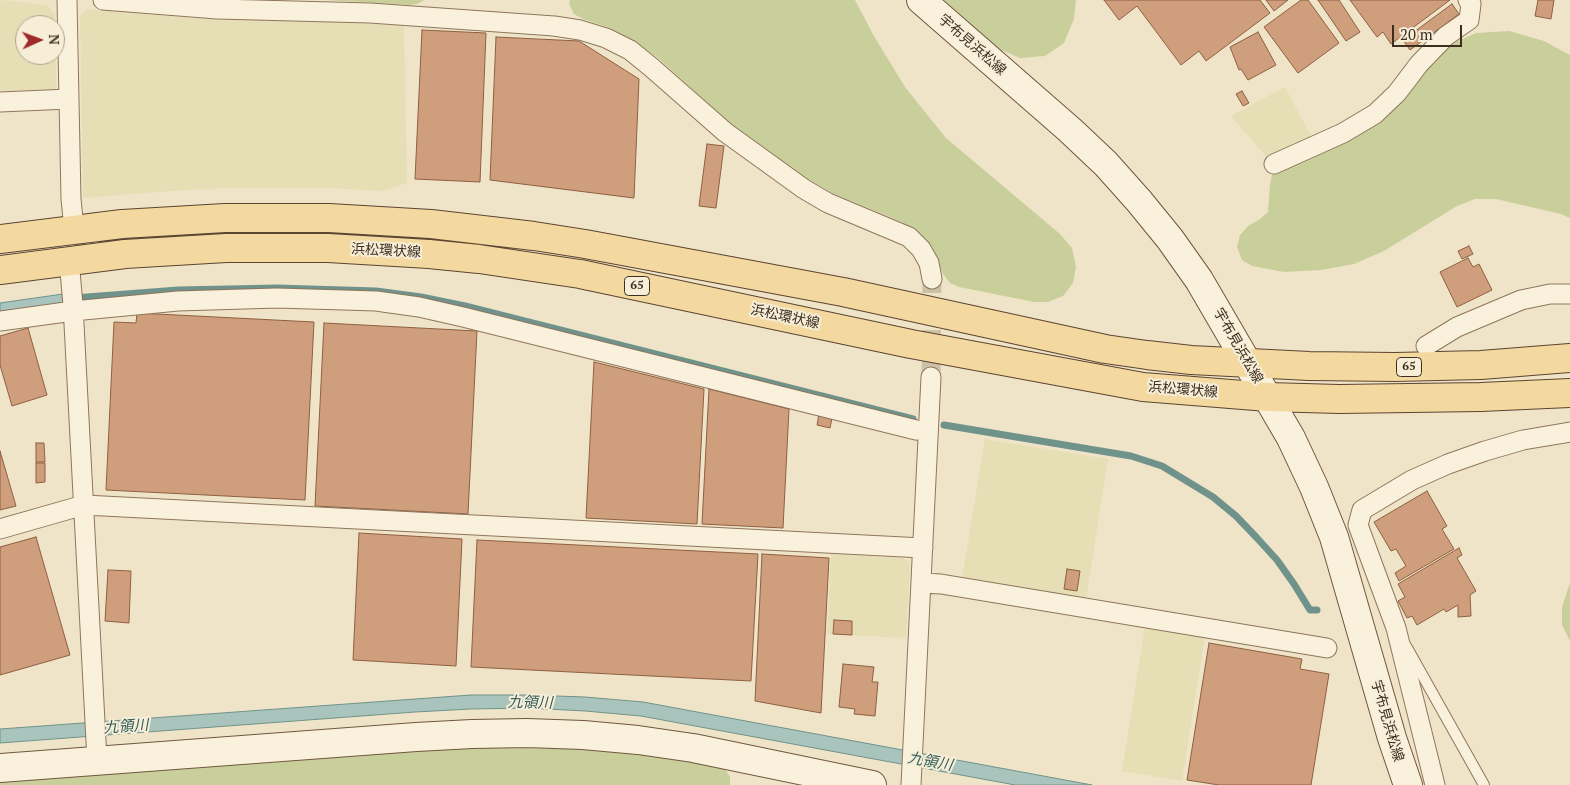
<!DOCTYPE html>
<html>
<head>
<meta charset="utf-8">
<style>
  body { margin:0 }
  #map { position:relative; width:1570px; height:785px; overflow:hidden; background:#f0e4c8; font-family:"PT Serif",serif }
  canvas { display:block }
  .north { position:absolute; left:15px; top:15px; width:50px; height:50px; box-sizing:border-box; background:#f7eed8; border:1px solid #ada18e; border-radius:50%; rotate:88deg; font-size:14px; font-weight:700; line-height:20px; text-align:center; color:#3d2e20 }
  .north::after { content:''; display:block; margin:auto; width:18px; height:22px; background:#9e2a2b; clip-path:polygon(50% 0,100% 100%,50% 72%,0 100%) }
  .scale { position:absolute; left:1392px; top:25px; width:70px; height:22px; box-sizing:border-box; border:2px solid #3d2e20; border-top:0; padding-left:6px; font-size:15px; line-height:18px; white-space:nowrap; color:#3d2e20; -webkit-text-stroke:4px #f7eed8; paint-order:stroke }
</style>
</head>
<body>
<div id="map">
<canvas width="1570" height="785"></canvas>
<div class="north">N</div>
<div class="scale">20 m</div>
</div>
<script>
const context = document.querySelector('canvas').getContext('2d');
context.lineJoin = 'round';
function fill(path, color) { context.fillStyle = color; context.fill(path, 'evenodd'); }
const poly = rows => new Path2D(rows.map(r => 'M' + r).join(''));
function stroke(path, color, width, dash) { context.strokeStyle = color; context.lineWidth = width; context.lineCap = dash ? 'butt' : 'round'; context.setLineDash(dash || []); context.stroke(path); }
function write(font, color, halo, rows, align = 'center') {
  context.font = font + ' "PT Serif","Noto Sans JP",serif'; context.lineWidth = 4; context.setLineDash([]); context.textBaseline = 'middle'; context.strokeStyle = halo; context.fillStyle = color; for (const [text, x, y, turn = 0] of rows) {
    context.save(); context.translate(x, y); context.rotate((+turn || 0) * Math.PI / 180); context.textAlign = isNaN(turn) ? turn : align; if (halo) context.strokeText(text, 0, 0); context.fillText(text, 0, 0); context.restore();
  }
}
const farmland = poly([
  [0,0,47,5,55,14,56,89,0,91],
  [25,25,55,25,55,55,25,55],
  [86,9,217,20,312,20,404,26,407,183,382,191,330,188,225,188,172,191,83,198,80,16],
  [1285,87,1313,140,1269,160,1231,116],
  [985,439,1108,459,1086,599,962,579],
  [831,554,903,558,910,564,906,638,827,634],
  [1145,626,1205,636,1182,781,1122,771]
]);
const green = poly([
  [324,0,424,0,417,4,410,5],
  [570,0,855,0,874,36,905,87,946,138,1060,234,1072,248,1076,267,1073,283,1063,296,1048,302,1034,302,959,287,950,283,943,274,930,245,916,230,899,221,832,193,798,173,731,124,658,58,636,42,610,28,583,19,574,14,569,4],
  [944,0,1076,0,1074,19,1064,43,1045,56,1020,58,999,49],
  [1509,31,1544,41,1570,55,1570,218,1561,214,1496,199,1475,199,1457,206,1384,251,1354,264,1321,270,1284,272,1252,266,1242,260,1237,247,1240,235,1248,226,1260,219,1268,212,1270,185,1272,174,1279,167,1345,138,1446,46,1476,33],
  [1570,583,1570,641,1562,625,1562,607],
  [472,744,637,751,724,767,730,777,730,785,0,785,0,778]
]);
const water = poly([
  [63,294,64,305,0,314,0,303,63,294],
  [471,695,528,695,585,697,643,702,1092,785,1015,785,641,716,585,711,528,708,471,709,415,712,0,743,0,729,471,695]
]);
const stream = poly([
  [74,298,178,290,277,288,376,291,421,297,465,306,913,419],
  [944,425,1131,456,1162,466,1213,497,1236,516,1257,538,1277,560,1294,584,1310,610,1317,610]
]);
const building = poly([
  [1104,0,1260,0,1270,13,1206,61,1199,51,1181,65,1137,6,1119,20,1104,0],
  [1266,0,1288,0,1274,11,1266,0],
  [1301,0,1308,0,1339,43,1298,73,1264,27,1301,0],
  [1318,0,1339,0,1360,32,1346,41,1318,0],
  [1350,0,1450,0,1391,44,1383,32,1377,37,1350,0],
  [1538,0,1554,0,1551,19,1535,16,1538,0],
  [1452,4,1459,14,1410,50,1403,40,1452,4],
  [422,30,486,33,480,182,415,179,422,30],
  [1258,32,1276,65,1248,80,1241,69,1239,70,1230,47,1258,32],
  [496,37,579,41,639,79,634,198,490,180,496,37],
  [1242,91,1249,103,1243,106,1236,94,1242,91],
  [707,144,724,146,716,208,699,206,707,144],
  [1469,246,1473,254,1462,259,1458,251,1469,246],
  [1468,258,1473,267,1479,264,1492,290,1457,307,1440,272,1468,258],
  [137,313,314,322,305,500,106,490,114,322,136,323,137,313],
  [324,323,477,331,468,514,315,506,324,323],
  [28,328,47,395,12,406,0,365,0,336,28,328],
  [594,362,704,389,697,524,586,518,594,362],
  [709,389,789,409,783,528,702,524,709,389],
  [819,414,832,418,830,428,817,425,819,414],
  [36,443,44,443,45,462,36,462,36,443],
  [0,451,16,506,0,510,0,451],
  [36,463,45,463,45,482,36,483,36,463],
  [1427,491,1447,526,1442,529,1454,549,1399,581,1395,573,1406,566,1396,549,1391,551,1374,522,1427,491],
  [359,533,462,539,456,666,353,660,359,533],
  [36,537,70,655,0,675,0,547,36,537],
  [477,540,758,554,751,681,471,667,477,540],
  [1459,548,1462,555,1457,558,1476,591,1470,595,1471,616,1458,617,1458,605,1446,612,1444,609,1417,625,1412,616,1407,618,1398,601,1405,597,1398,584,1459,548],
  [762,554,829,558,821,713,755,701,762,554],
  [1067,569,1080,571,1077,591,1064,589,1067,569],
  [108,570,131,571,129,623,105,621,108,570],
  [834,620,852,621,852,635,833,634,834,620],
  [1209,643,1302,659,1300,669,1329,674,1311,785,1219,785,1187,780,1209,643],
  [843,664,874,667,872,682,878,682,875,716,854,714,855,709,839,707,843,664]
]);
const streetTunnel = poly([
  [931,377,932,279]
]);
const lane = poly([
  [1406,646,1484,785]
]);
const street = poly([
  [67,0,71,199,74,229],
  [103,0,217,9,370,13,554,26,580,30,606,38,630,50,651,67,725,132,804,189,828,203,909,237,921,249,929,263,932,279],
  [0,102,69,99],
  [1274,164,1343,133,1375,114,1397,93,1419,64,1446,36,1469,20,1471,4,1468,0],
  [69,260,73,305,97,760],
  [0,321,73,311,178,301,277,298,376,301,419,307,463,317,916,430,928,431],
  [1426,346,1457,327,1521,300,1550,294,1570,294],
  [0,529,84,505,923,548],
  [921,583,941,584,1327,648],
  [911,785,931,377],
  [1435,785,1396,628,1358,525,1362,510,1412,480,1448,464,1485,451,1523,440,1570,432]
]);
const secondary = poly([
  [921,0,1070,130,1106,164,1139,201,1170,239,1199,280,1291,438,1314,487,1334,537,1392,738,1408,785],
  [0,768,416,737,472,734,527,733,583,735,638,740,693,748,872,785]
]);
const primary = poly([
  [0,239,122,224,225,218,329,218,431,224,534,236,585,244,843,292,1105,349,1147,355,1191,360,1309,366,1395,367,1481,365,1570,358],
  [0,270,125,254,226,248,328,248,429,254,479,259,580,274,911,344,1143,387,1268,397,1339,399,1481,397,1570,393]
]);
const shields = [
  [637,286,25],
  [1409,367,25]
];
const shieldNames = [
  ["65",637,286],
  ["65",1409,367]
];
const streetNames = [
  ["宇布見浜松線",972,45,41],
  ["浜松環状線",386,251,3],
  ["浜松環状線",785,317,12],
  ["宇布見浜松線",1238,346,60],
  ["浜松環状線",1183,390,5],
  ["宇布見浜松線",1387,721,74]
];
const waterNames = [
  ["九領川",530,703,1],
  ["九領川",126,727,-4],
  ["九領川",930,762,10]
];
fill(farmland, '#e6deb5');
fill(green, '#c9cf9b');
fill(water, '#a9c4bc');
stroke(water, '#6f938a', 1);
stroke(stream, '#6f938a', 7);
fill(building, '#cf9f7d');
stroke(building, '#8d5f41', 1);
stroke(streetTunnel, '#ccc0a6', 19, [19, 9]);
stroke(lane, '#8d765c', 12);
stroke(street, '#8d765c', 21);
stroke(secondary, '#6f573f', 30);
stroke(primary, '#5b4430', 30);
stroke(lane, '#faf1dc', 10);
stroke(street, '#faf1dc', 19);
stroke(secondary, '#faf1dc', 28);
stroke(primary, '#f3d9a0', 28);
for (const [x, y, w] of shields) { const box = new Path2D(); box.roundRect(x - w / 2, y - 9.5, w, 19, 4); context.fillStyle = '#f7eed8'; context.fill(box); stroke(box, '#3d2e20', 1); }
write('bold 12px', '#3d2e20', null, shieldNames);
write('14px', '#3d2e20', '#f7eed8', streetNames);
write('italic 15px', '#2f5d5a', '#f7eed8', waterNames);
</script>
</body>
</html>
